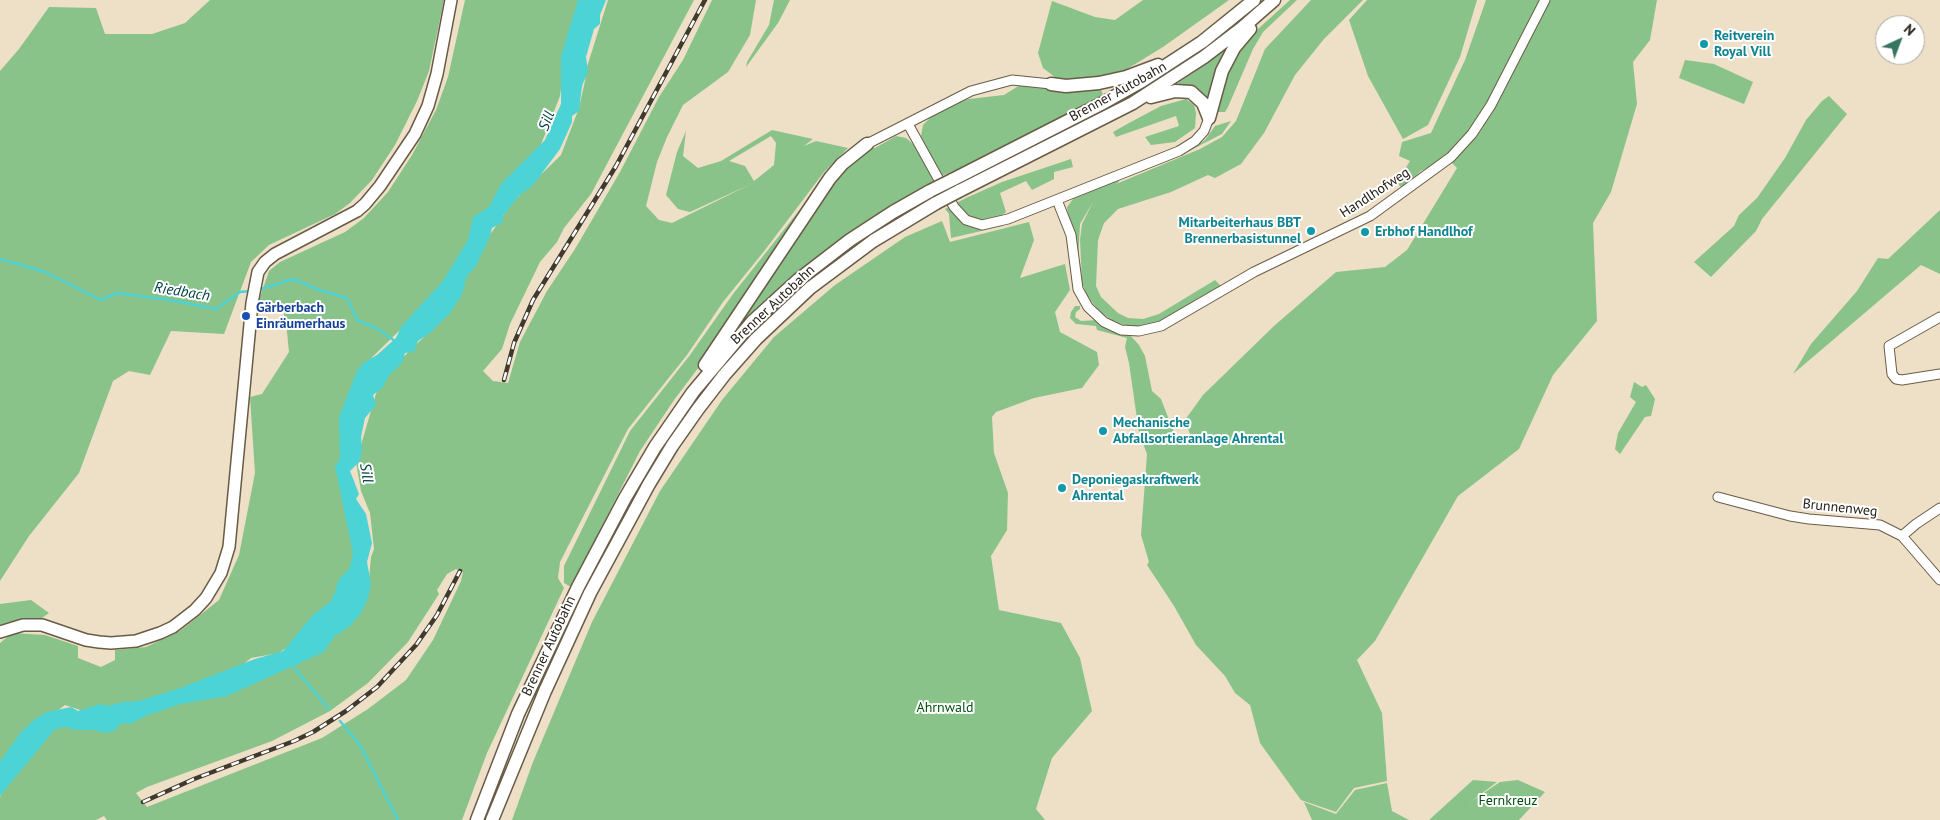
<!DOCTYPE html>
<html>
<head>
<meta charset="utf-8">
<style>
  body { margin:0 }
  #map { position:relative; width:1940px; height:820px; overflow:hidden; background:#eedfc7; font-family:"PT Sans",sans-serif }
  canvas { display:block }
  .north { position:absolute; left:1875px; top:15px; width:50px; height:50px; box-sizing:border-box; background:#fff; border:1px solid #a8a6a3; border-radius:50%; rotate:43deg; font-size:14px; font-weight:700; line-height:20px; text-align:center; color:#262118 }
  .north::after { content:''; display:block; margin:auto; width:18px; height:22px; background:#387561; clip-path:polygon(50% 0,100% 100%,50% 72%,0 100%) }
</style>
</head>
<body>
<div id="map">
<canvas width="1940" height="820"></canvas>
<div class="north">N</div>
</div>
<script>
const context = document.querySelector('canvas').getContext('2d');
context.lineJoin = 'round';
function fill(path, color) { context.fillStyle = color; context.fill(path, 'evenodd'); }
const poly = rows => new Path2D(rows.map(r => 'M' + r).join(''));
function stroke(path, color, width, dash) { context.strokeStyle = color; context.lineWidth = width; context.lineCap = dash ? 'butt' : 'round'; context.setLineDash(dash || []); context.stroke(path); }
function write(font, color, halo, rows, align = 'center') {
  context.font = font + ' "PT Sans",sans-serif'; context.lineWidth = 4; context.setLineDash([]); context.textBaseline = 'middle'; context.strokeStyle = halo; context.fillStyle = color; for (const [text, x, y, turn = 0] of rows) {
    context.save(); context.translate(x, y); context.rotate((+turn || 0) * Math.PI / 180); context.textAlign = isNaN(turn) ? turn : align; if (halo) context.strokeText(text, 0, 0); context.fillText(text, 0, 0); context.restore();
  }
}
const green = poly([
  [210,0,444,0,429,71,417,101,395,145,372,180,350,203,335,214,269,245,251,262,224,334,171,331,150,375,129,371,113,381,79,473,29,536,0,581,0,71,19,49,49,7,96,8,105,34,152,34,185,23],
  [465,0,582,0,567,43,560,96,538,152,439,292,360,369,343,430,357,549,348,579,315,626,279,653,251,658,231,674,137,704,83,711,65,705,20,739,0,767,0,643,12,633,45,635,78,646,78,658,101,667,115,660,115,650,146,647,180,631,219,600,239,555,255,473,250,397,262,394,289,352,286,322,283,310,257,306,269,271,280,262,345,232,364,218,388,192,412,155,436,110,448,77],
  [608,0,694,0,591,194,564,228,557,242,540,262,510,324,502,349,483,371,493,381,508,383,520,342,547,291,575,249,620,172,659,97,683,60,712,0,756,0,750,35,728,72,683,105,667,137,657,162,646,206,659,220,672,223,751,184,690,212,678,209,666,195,677,152,686,131,683,156,698,168,721,161,772,130,813,139,804,146,816,141,848,148,824,172,765,250,723,302,687,355,628,429,560,562,558,578,564,588,487,753,462,820,107,820,104,816,96,820,0,820,0,797,8,781,53,728,241,689,369,579,371,557,374,549,370,513,361,491,356,462,378,387,387,373,425,336,484,243,513,202,561,155,579,108,585,81,587,67],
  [771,136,776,143,774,165,754,181,745,166,729,161],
  [456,569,463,572,461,581,433,640,406,680,368,709,322,738,147,807,136,793,147,787,272,741,330,711,368,683,408,642,439,594,437,590,447,574],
  [774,0,790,0,778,23,746,67,747,62,769,25],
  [1143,0,1229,0,1163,47,1109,80,1060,81,1043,68,1038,53,1052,1,1095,17,1115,20],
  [1290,0,1297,0,1263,32,1253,49,1228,107,1225,112,1218,112,1216,108,1229,65,1247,39],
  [1311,0,1363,0,1324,39,1295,75,1264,133,1241,164,1215,178,1208,175,1171,192,1118,209,1104,223,1098,240,1096,286,1101,297,1118,313,1128,318,1143,319,1159,314,1215,280,1222,287,1163,322,1148,326,1130,327,1112,320,1100,312,1087,296,1082,282,1080,240,1082,224,1093,202,1080,224,1078,263,1073,229,1068,215,1067,207,1073,199,1085,192,1118,180,1119,182,1116,184,1200,149,1222,137,1236,121,1265,49],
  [1367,0,1477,0,1460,57,1428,125,1403,139,1368,76,1349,20],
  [1486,0,1657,0,1650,40,1633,62,1637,104,1611,192,1593,223,1597,321,1553,375,1519,449,1458,496,1375,641,1357,660,1382,713,1387,781,1354,788,1336,812,1301,800,1260,743,1250,705,1235,693,1225,676,1196,645,1174,606,1147,565,1149,562,1141,535,1147,454,1139,433,1129,363,1125,347,1127,338,1097,330,1096,326,1076,324,1070,318,1071,312,1075,306,1080,306,1080,309,1076,312,1075,317,1081,321,1098,320,1129,334,1139,345,1145,356,1152,391,1161,399,1178,443,1190,434,1185,420,1203,395,1274,326,1336,272,1385,267,1407,250,1457,168,1447,158,1421,171,1403,188,1396,183,1410,161,1399,156,1402,142,1431,133,1465,60],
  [1237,40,1209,108,1172,87,1197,70],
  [1685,60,1714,64,1753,82,1744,104,1679,78],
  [1020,85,1066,89,1100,87,1104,97,961,168,941,176,921,136,923,125,931,117,956,103,969,99,1004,95],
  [1829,96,1847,114,1762,219,1756,231,1711,277,1694,262,1734,226,1739,215,1757,198,1785,158,1806,120,1822,101],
  [1186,99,1194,105,1196,113,1195,128,1175,142,1151,145,1145,137,1179,126,1176,116,1116,137,1113,132,1129,123,1161,106],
  [1231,121,1222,134,1185,153,1205,140,1215,126],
  [896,136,906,138,913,144,935,180,873,217,721,348,711,351,674,400,640,451,571,587,564,583,564,566,630,431,690,355,733,294,840,159,868,148,875,148],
  [1071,159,1073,167,1054,172,1054,179,1032,190,1026,181,1000,193,1006,212,1000,217,1003,226,951,238,949,214,945,209,966,198,1002,182],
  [1940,210,1940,274,1921,265,1793,374,1811,344,1857,291,1878,258,1888,259],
  [942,221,950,242,1029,222,1034,240,1020,278,1065,264,1070,290,1055,312,1060,332,1097,352,1099,365,1082,388,1034,398,996,412,992,417,994,453,1008,493,1007,530,991,556,999,610,1061,623,1080,658,1092,711,1052,758,1036,809,1045,820,512,820,533,762,592,622,660,491,722,400,774,337,835,285,905,237],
  [1634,382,1642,387,1646,385,1655,399,1651,416,1645,417,1620,454,1615,449,1618,433,1636,402,1630,397],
  [31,600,49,613,42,618,20,619,0,626,0,604],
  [1473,780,1497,782,1469,803,1500,782,1518,780,1545,792,1519,820,1429,820],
  [1387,783,1392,811,1409,820,1312,820,1304,802,1336,814,1355,790]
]);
const water = poly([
  [578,0,606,0,600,15,600,24,594,29,586,57,588,71,582,86,579,111,572,116,572,122,560,149,534,184,519,196,503,216,502,223,492,228,490,236,476,266,467,276,462,294,451,312,430,333,418,341,414,352,405,353,402,363,389,375,383,387,373,395,376,405,365,418,361,437,362,449,360,461,350,471,359,494,356,499,366,514,372,543,367,562,371,584,368,598,361,613,350,626,334,637,324,652,227,696,181,704,148,715,130,724,122,723,114,731,103,733,96,730,74,730,66,727,55,729,0,796,0,762,21,732,34,720,47,712,71,707,78,711,100,704,108,706,123,702,139,701,180,688,255,659,283,651,313,615,330,602,334,595,339,579,350,568,353,553,335,466,340,459,339,417,357,371,363,363,377,355,396,338,401,327,443,281,468,240,473,217,489,207,501,184,545,140,561,104,561,56]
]);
const stream = poly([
  [0,259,45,272,101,300,117,293,170,300,216,309,240,292,250,291],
  [258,290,293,279,319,290,347,298,357,320,376,328,395,341],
  [291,664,329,709],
  [340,721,360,745,398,820]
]);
const minor = poly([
  [908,124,954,207,966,220,982,225,1008,219,1179,151,1195,141,1204,131,1209,118],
  [867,144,971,91,1012,80,1051,84],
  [1057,200,1071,235,1078,289,1088,307,1104,322,1121,330,1139,331,1161,326,1254,272,1370,216,1451,157,1472,134,1491,105,1545,0],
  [1940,317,1889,346,1892,374,1896,379,1902,380,1940,374],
  [1718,497,1790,516,1809,519,1880,525,1902,536,1940,580],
  [1902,536,1916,524,1940,508]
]);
const major = poly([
  [0,632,23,625,42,625,86,640,99,642,111,643,136,641,160,633,173,627,195,610,206,598,221,573,229,547,252,303,258,272,265,262,275,254,357,211,365,204,380,186,415,134,428,106,437,74,451,0]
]);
const highway = poly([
  [1051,84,1066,86,1099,83,1126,77,1158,65],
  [1151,97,1175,91,1191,92,1203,103,1209,118],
  [1209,118,1222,71,1234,48,1250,29],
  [952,180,1101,104,1142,81,1202,42,1254,0],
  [959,191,1133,103,1204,57,1242,28,1274,0],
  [705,365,830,178,842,164,867,144],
  [477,820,518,714,578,587,625,498,655,447,693,392,752,322,798,280,850,240,893,212,930,191],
  [492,820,545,691,590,593,649,484,672,446,698,409,725,374,756,339,810,288,873,241,936,203]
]);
const rail = poly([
  [504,380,514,343,533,300,616,166,705,0],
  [143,802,194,779,294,741,313,732,346,711,377,687,416,645,437,615,460,571]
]);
const highwayBridge = poly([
  [930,191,952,180],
  [936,203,959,191]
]);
const markers = [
  [1704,44,5,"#0f9aa8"],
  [1311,231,5,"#0f9aa8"],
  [1365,232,5,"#0f9aa8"],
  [246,316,5,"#1a4fb4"],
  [1103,431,5,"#0f9aa8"],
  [1062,488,5,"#0f9aa8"]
];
const cultureNames = [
  ["Reitverein",1714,36],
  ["Royal Vill",1714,52],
  ["Mitarbeiterhaus BBT",1301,223,"right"],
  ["Brennerbasistunnel",1301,239,"right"],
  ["Erbhof Handlhof",1375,232],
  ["Mechanische",1113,423],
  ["Abfallsortieranlage Ahrental",1113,439],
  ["Deponiegaskraftwerk",1072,480],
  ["Ahrental",1072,496]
];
const streetNames = [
  ["Brenner Autobahn",1118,92,-29],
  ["Handlhofweg",1375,193,-33],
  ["Brenner Autobahn",773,305,-43],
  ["Brunnenweg",1840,508,6],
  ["Brenner Autobahn",549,646,-65]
];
const transitNames = [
  ["Gärberbach",256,308],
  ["Einräumerhaus",256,324]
];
const parkNames = [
  ["Ahrnwald",945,708],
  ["Fernkreuz",1508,801]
];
const waterNames = [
  ["Sill",547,121,-69],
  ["Riedbach",182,292,9],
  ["Sill",366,473,80]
];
fill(green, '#89c389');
fill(water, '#4cd3d5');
stroke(stream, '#4cd3d5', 2.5);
stroke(minor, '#695c47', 11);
stroke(major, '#695c47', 14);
stroke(highway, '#695c47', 15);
stroke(minor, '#fff', 9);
stroke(major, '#fff', 11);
stroke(highway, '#fff', 12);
stroke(rail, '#3f392e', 4.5);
stroke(rail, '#fff', 2.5, [8]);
stroke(highwayBridge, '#695c47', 15, []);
stroke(highwayBridge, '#fff', 12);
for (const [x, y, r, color] of markers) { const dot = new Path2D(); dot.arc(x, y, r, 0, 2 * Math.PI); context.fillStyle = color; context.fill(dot); stroke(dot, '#fff', 2); }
write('bold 14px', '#0d838f', '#fff', cultureNames, 'left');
write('14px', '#262118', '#fff', streetNames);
write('bold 14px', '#164399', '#fff', transitNames, 'left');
write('14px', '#034f10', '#fff', parkNames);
write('italic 15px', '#004142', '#fff', waterNames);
</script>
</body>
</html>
